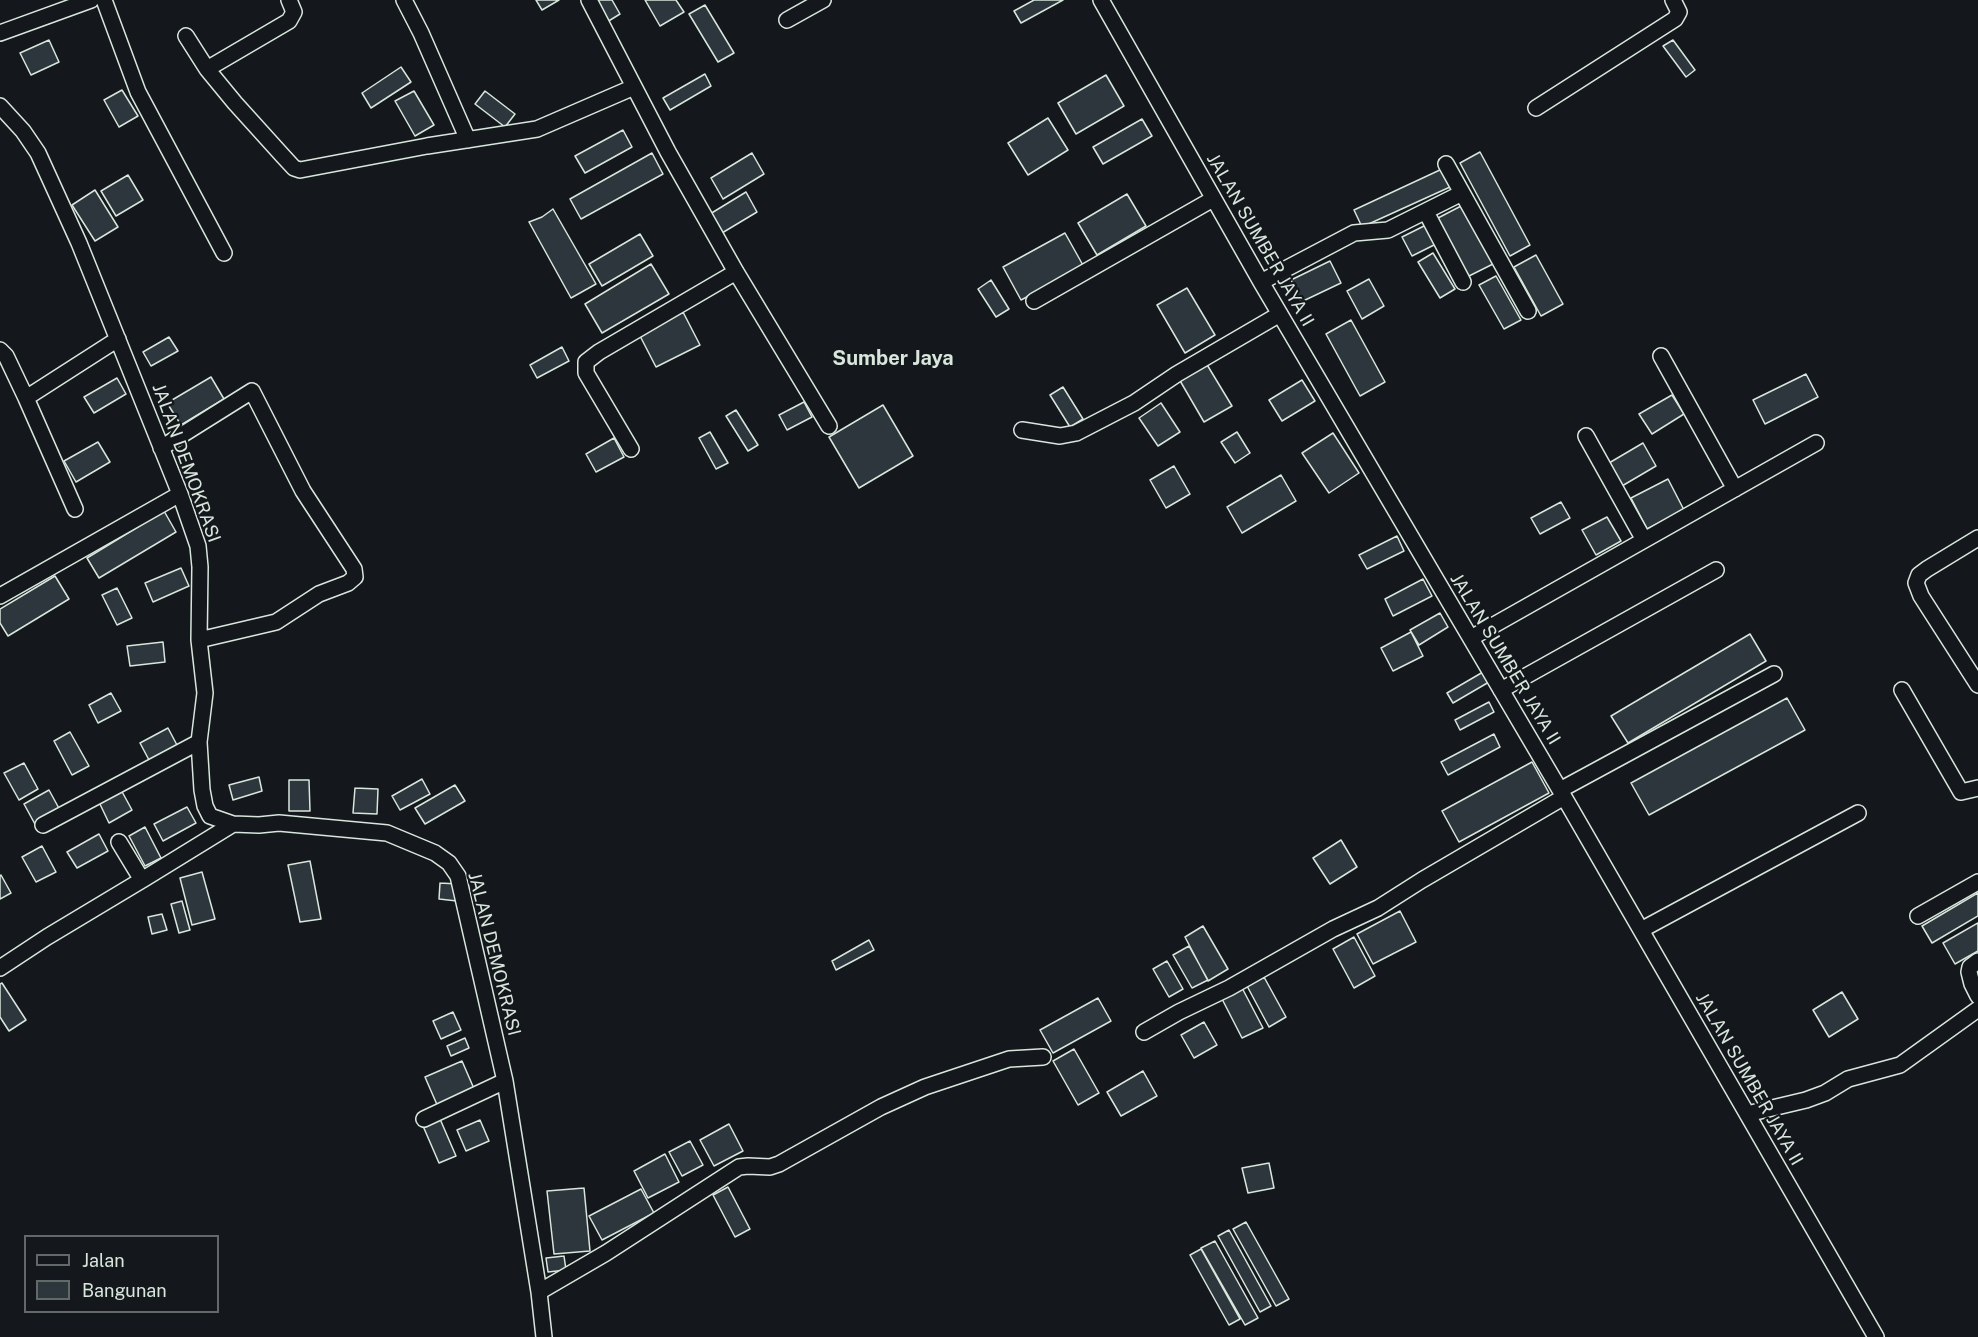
<!DOCTYPE html>
<html>
<head>
<meta charset="utf-8">
<style>
  body { margin:0 }
  #map { position:relative; width:1978px; height:1337px; overflow:hidden; background:#14181c; font-family:"Public Sans",sans-serif }
  canvas { display:block }
  .legend { position:absolute; left:24px; top:1235px; width:195px; height:78px; box-sizing:border-box; background:#14181c; border:2px solid #626a69; margin:0; padding:8px 10px; list-style:none; font-size:18px; color:#d8e6dc }
  .legend li { display:flex; align-items:center; gap:12px; height:30px }
  .legend b { width:30px; border:2px solid #626a69 }
</style>
</head>
<body>
<div id="map">
<canvas width="1978" height="1337"></canvas>
<ul class="legend">
<li><b style="height:8px;background:#14181c"></b>Jalan</li>
<li><b style="height:16px;background:#2c363c"></b>Bangunan</li>
</ul>
</div>
<script>
const context = document.querySelector('canvas').getContext('2d');
context.lineJoin = 'round';
function fill(path, color) { context.fillStyle = color; context.fill(path, 'evenodd'); }
const poly = rows => new Path2D(rows.map(r => 'M' + r).join(''));
function stroke(path, color, width, dash) { context.strokeStyle = color; context.lineWidth = width; context.lineCap = dash ? 'butt' : 'round'; context.setLineDash(dash || []); context.stroke(path); }
function write(font, color, halo, rows, align = 'center') {
  context.font = font + ' "Public Sans",sans-serif'; context.lineWidth = 4.5; context.setLineDash([]); context.textBaseline = 'middle'; context.strokeStyle = halo; context.fillStyle = color; for (const [text, x, y, turn = 0] of rows) {
    context.save(); context.translate(x, y); context.rotate((+turn || 0) * Math.PI / 180); context.textAlign = isNaN(turn) ? turn : align; if (halo) context.strokeText(text, 0, 0); context.fillText(text, 0, 0); context.restore();
  }
}
const building = poly([
  [536,0,559,0,542,10,536,0],
  [593,0,612,0,620,14,607,22,593,0],
  [645,0,676,0,684,12,660,26,645,0],
  [1034,0,1063,0,1021,23,1014,11,1034,0],
  [705,5,734,53,718,62,689,14,705,5],
  [49,40,59,62,31,75,20,53,49,40],
  [1673,40,1695,70,1686,77,1663,46,1673,40],
  [401,67,411,82,371,108,362,93,401,67],
  [705,74,711,86,670,110,663,98,705,74],
  [1106,75,1124,106,1076,134,1058,103,1106,75],
  [122,90,138,116,119,127,104,100,122,90],
  [414,91,434,125,415,136,395,101,414,91],
  [485,91,515,114,505,127,475,104,485,91],
  [1048,118,1068,150,1028,175,1008,143,1048,118],
  [1142,119,1152,136,1103,164,1093,147,1142,119],
  [623,130,632,147,585,173,575,156,623,130],
  [1480,152,1530,245,1510,256,1460,163,1480,152],
  [652,153,663,174,581,219,570,199,652,153],
  [752,153,764,174,723,199,711,178,752,153],
  [1442,169,1450,187,1362,227,1354,210,1442,169],
  [128,175,143,200,116,216,101,191,128,175],
  [95,190,118,227,95,241,72,205,95,190],
  [746,192,757,212,722,233,710,214,746,192],
  [1127,194,1146,226,1097,255,1078,223,1127,194],
  [1463,205,1493,264,1467,277,1438,218,1463,205],
  [553,209,596,284,571,298,529,222,542,217,553,209],
  [1426,225,1436,244,1412,256,1402,237,1426,225],
  [1065,233,1084,267,1021,300,1003,267,1065,233],
  [640,234,653,256,602,286,589,264,640,234],
  [1433,253,1455,289,1440,298,1418,262,1433,253],
  [1536,255,1563,304,1541,316,1514,267,1536,255],
  [1330,261,1341,283,1301,302,1291,280,1330,261],
  [651,264,669,294,602,333,585,304,651,264],
  [1496,276,1521,320,1504,329,1479,285,1496,276],
  [1369,279,1384,306,1362,319,1347,291,1369,279],
  [991,280,1009,309,996,317,978,289,991,280],
  [1187,288,1215,335,1185,353,1157,305,1187,288],
  [683,312,700,345,656,367,639,334,683,312],
  [1351,320,1385,382,1360,396,1326,334,1351,320],
  [169,337,178,351,151,366,143,352,169,337],
  [562,347,569,361,537,378,530,365,562,347],
  [1206,363,1232,406,1204,422,1179,379,1206,363],
  [1806,374,1818,397,1765,424,1753,400,1806,374],
  [211,377,224,399,181,425,167,403,211,377],
  [117,378,126,394,94,413,84,397,117,378],
  [1302,380,1315,401,1282,421,1269,400,1302,380],
  [1063,387,1083,419,1070,427,1050,395,1063,387],
  [1672,395,1684,414,1652,434,1639,414,1672,395],
  [804,402,812,417,787,430,779,415,804,402],
  [1161,403,1180,432,1158,446,1139,418,1161,403],
  [883,405,913,456,859,488,829,437,883,405],
  [736,410,758,445,748,451,726,416,736,410],
  [710,432,728,463,716,469,699,438,710,432],
  [1237,432,1250,453,1235,463,1221,442,1237,432],
  [1333,433,1359,473,1329,493,1302,453,1333,433],
  [614,438,624,457,596,472,586,454,614,438],
  [98,442,110,462,76,482,64,461,98,442],
  [1643,443,1656,466,1622,486,1609,463,1643,443],
  [1174,466,1190,494,1166,508,1150,480,1174,466],
  [1281,475,1296,501,1242,533,1227,507,1281,475],
  [1668,479,1684,510,1647,529,1631,498,1668,479],
  [1561,502,1570,518,1540,534,1531,518,1561,502],
  [164,511,176,532,99,578,87,558,164,511],
  [1607,517,1621,541,1596,555,1582,530,1607,517],
  [1397,536,1404,551,1367,569,1359,555,1397,536],
  [181,568,189,586,153,602,145,583,181,568],
  [55,576,69,599,8,636,0,623,0,609,55,576],
  [1423,579,1432,596,1393,616,1385,599,1423,579],
  [117,588,132,618,117,625,102,595,117,588],
  [1440,613,1448,627,1419,645,1410,630,1440,613],
  [1411,632,1423,656,1393,671,1381,648,1411,632],
  [1750,634,1766,661,1628,743,1611,716,1750,634],
  [163,642,165,662,130,666,127,646,163,642],
  [1483,672,1489,682,1453,703,1447,693,1483,672],
  [111,693,121,711,98,723,89,705,111,693],
  [1787,698,1805,730,1649,815,1631,783,1787,698],
  [1489,702,1494,712,1460,730,1455,720,1489,702],
  [168,728,177,745,149,760,140,743,168,728],
  [70,732,89,766,72,775,54,741,70,732],
  [1494,734,1500,747,1448,775,1441,762,1494,734],
  [1532,762,1549,793,1459,842,1442,811,1532,762],
  [24,763,38,789,19,800,4,773,24,763],
  [259,777,262,791,233,800,229,785,259,777],
  [422,779,430,794,400,810,392,796,422,779],
  [289,780,309,780,310,811,289,811,289,780],
  [455,785,465,801,425,824,415,808,455,785],
  [120,788,132,810,109,823,98,800,120,788],
  [355,788,378,789,377,814,353,813,355,788],
  [49,790,61,812,36,826,24,804,49,790],
  [187,807,196,823,163,841,154,824,187,807],
  [145,827,161,858,145,866,129,836,145,827],
  [99,834,108,851,77,868,67,852,99,834],
  [1341,840,1357,867,1330,884,1313,858,1341,840],
  [42,846,56,872,36,882,22,857,42,846],
  [310,861,321,919,300,922,288,865,310,861],
  [202,872,215,919,192,925,180,878,202,872],
  [1,875,11,893,0,899,0,876,1,875],
  [440,883,458,884,457,901,439,899,440,883],
  [1978,893,1978,916,1932,943,1922,926,1978,893],
  [182,901,190,930,179,933,171,904,182,901],
  [1400,911,1416,942,1373,964,1357,934,1400,911],
  [162,914,167,930,152,934,148,917,162,914],
  [1978,923,1978,951,1955,964,1943,943,1978,923],
  [1203,926,1228,969,1208,981,1185,937,1203,926],
  [1354,937,1375,976,1354,988,1333,949,1354,937],
  [869,940,874,950,836,970,832,961,869,940],
  [1189,946,1208,980,1192,988,1173,955,1189,946],
  [1167,961,1183,989,1169,997,1153,969,1167,961],
  [1264,977,1286,1017,1269,1027,1247,986,1264,977],
  [2,983,26,1020,9,1031,0,1017,0,984,2,983],
  [1240,984,1263,1028,1242,1038,1220,995,1240,984],
  [1842,992,1858,1019,1829,1037,1813,1010,1842,992],
  [1098,998,1111,1021,1053,1053,1040,1030,1098,998],
  [453,1012,461,1030,441,1039,433,1021,453,1012],
  [1204,1022,1217,1045,1194,1058,1181,1035,1204,1022],
  [465,1038,469,1048,451,1056,447,1046,465,1038],
  [1074,1049,1099,1093,1078,1105,1053,1061,1074,1049],
  [462,1061,475,1091,438,1107,425,1077,462,1061],
  [1143,1071,1157,1096,1121,1116,1107,1092,1143,1071],
  [440,1119,456,1156,439,1163,423,1126,440,1119],
  [480,1120,489,1141,466,1151,457,1130,480,1120],
  [729,1124,743,1151,714,1166,700,1140,729,1124],
  [690,1141,703,1165,682,1176,669,1152,690,1141],
  [665,1154,679,1182,648,1198,634,1171,665,1154],
  [1269,1163,1274,1188,1248,1193,1242,1168,1269,1163],
  [728,1187,750,1229,735,1237,713,1195,728,1187],
  [584,1188,590,1251,554,1254,547,1191,584,1188],
  [641,1189,654,1213,602,1240,589,1216,641,1189],
  [1246,1222,1289,1299,1276,1306,1233,1229,1246,1222],
  [1229,1230,1271,1306,1260,1312,1218,1236,1229,1230],
  [1215,1241,1258,1318,1245,1325,1201,1248,1215,1241],
  [1201,1249,1240,1319,1229,1325,1190,1255,1201,1249],
  [564,1256,566,1270,548,1272,546,1258,564,1256]
]);
const minor = poly([
  [104,0,138,92,224,253],
  [404,0,421,33,468,140],
  [589,0,668,152,736,272,829,426],
  [1101,0,1261,282,1560,790,1876,1337],
  [787,20,823,0],
  [0,33,91,0],
  [186,36,207,69,235,103,282,155,294,168,300,170,427,146,537,129,634,87],
  [207,69,289,21,294,12,289,0],
  [0,106,23,131,38,153,79,243,180,494,198,546,200,567,199,640,205,693,199,742,202,790,205,806,210,816,233,824,259,825,279,823,387,833,435,853,449,863,458,876,505,1081,539,1292,544,1337],
  [1536,108,1675,19,1679,12,1673,0],
  [1446,164,1528,311],
  [1426,212,1463,282],
  [1261,282,1354,233,1388,230,1462,193],
  [1034,301,1213,199],
  [0,350,6,356,26,398,75,509],
  [1661,356,1735,489],
  [26,398,118,339],
  [1022,430,1060,436,1076,433,1134,403,1177,374,1280,314],
  [1586,436,1644,540],
  [161,448,252,391,303,491,354,569,355,577,348,583,319,594,276,622,199,640],
  [631,449,586,373,586,362,599,352,736,272],
  [1978,538,1927,569,1919,575,1916,583,1921,596,1978,685],
  [0,596,180,494],
  [1471,638,1816,443],
  [1501,690,1716,570],
  [1902,690,1961,792,1978,788],
  [1560,790,1774,674],
  [43,825,199,742],
  [119,842,142,880,233,824],
  [1918,916,1978,882],
  [1641,930,1858,813],
  [1978,961,1970,967,1969,972,1972,984,1978,996],
  [0,968,47,937,142,880],
  [1144,1032,1179,1012,1229,988,1333,929,1378,908,1422,880,1564,797],
  [1747,1114,1806,1100,1825,1093,1848,1079,1900,1065,1978,1009],
  [424,1119,505,1081],
  [539,1292,606,1253,739,1167,748,1166,770,1167,779,1164,881,1107,925,1087,1009,1059,1043,1057]
]);
const streetNames = [
  ["JALAN SUMBER JAYA II",1260,240,60],
  ["JALAN DEMOKRASI",186,463,70],
  ["JALAN SUMBER JAYA II",1505,659,59],
  ["JALAN DEMOKRASI",494,954,76],
  ["JALAN SUMBER JAYA II",1749,1079,60]
];
const neighbourhoodNames = [
  ["Sumber Jaya",893,359]
];
fill(building, '#2c363c');
stroke(building, '#d8e6dc', 1.5);
stroke(minor, '#d8e6dc', 18);
stroke(minor, '#14181c', 15);
write('18px', '#d8e6dc', '#14181c', streetNames);
write('bold 20px', '#d8e6dc', '#14181c', neighbourhoodNames);
</script>
</body>
</html>
